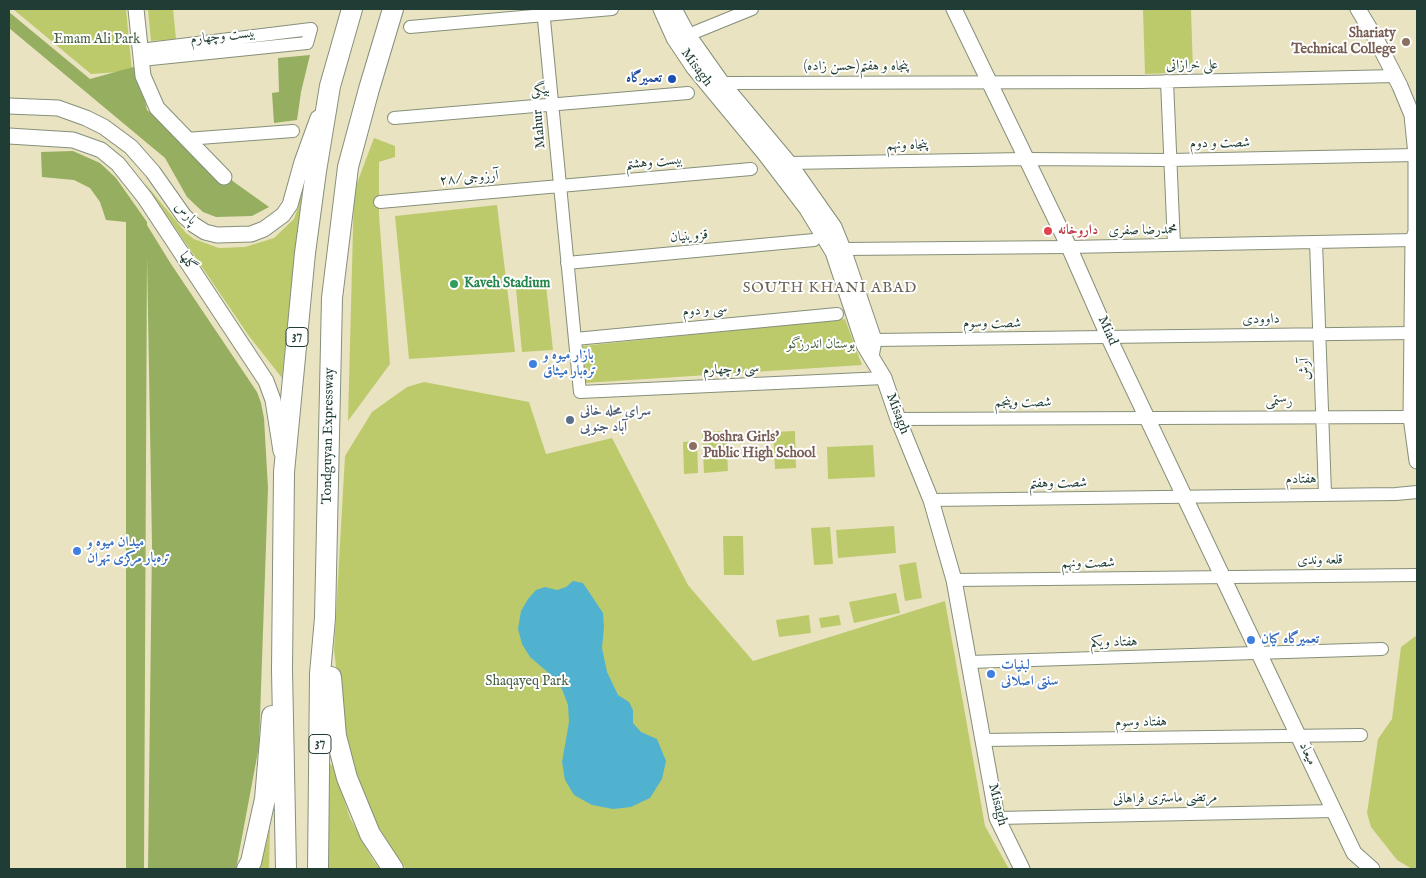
<!DOCTYPE html>
<html>
<head>
<meta charset="utf-8">
<style>
  body { margin:0 }
  #map { position:relative; width:1426px; height:878px; overflow:hidden; background:#eae3c1; font-family:"IM FELL English",serif }
  canvas { display:block }
  .frame { position:absolute; inset:0; border:10px solid #1f3d34; pointer-events:none }
</style>
</head>
<body>
<div id="map">
<canvas width="1426" height="878"></canvas>
<div class="frame"></div>
</div>
<script>
const context = document.querySelector('canvas').getContext('2d');
context.lineJoin = 'round';
function fill(path, color) { context.fillStyle = color; context.fill(path, 'evenodd'); }
const poly = rows => new Path2D(rows.map(r => 'M' + r).join(''));
function stroke(path, color, width, dash) { context.strokeStyle = color; context.lineWidth = width; context.lineCap = dash ? 'butt' : 'round'; context.setLineDash(dash || []); context.stroke(path); }
function write(font, color, halo, rows, align = 'center') {
  context.font = font + ' "IM FELL English",Amiri,serif'; context.lineWidth = 4; context.setLineDash([]); context.textBaseline = 'middle'; context.strokeStyle = halo; context.fillStyle = color; for (const [text, x, y, turn = 0] of rows) {
    context.save(); context.translate(x, y); context.rotate((+turn || 0) * Math.PI / 180); context.textAlign = isNaN(turn) ? turn : align; if (halo) context.strokeText(text, 0, 0); context.fillText(text, 0, 0); context.restore();
  }
}
const green = poly([
  [13,9,126,9,132,71,91,74],
  [148,9,173,9,176,39,151,41],
  [1143,9,1191,9,1193,72,1145,74],
  [374,138,395,146,395,157,379,162,379,214,390,364,348,421,354,191],
  [305,165,298,229,282,378,249,336,144,182,186,233,194,239,219,248,245,247,274,238,294,219,298,208],
  [497,205,515,352,409,359,395,216],
  [546,285,553,350,522,352,516,289],
  [845,319,862,365,584,383,582,346],
  [424,382,529,402,546,454,612,438,688,585,753,661,945,601,985,826,1009,869,406,869,391,848,350,778,334,650,345,456,372,412,407,387],
  [726,431,728,471,704,473,702,432],
  [795,431,796,468,775,469,773,432],
  [697,441,698,473,684,474,683,442],
  [873,445,875,477,828,479,827,447],
  [894,526,896,553,838,558,836,530],
  [830,527,833,564,814,565,811,528],
  [723,536,743,536,744,575,724,575],
  [916,562,922,598,905,601,899,565],
  [896,593,900,613,854,623,849,602],
  [809,615,811,633,779,637,776,620],
  [839,615,841,625,821,628,819,618],
  [1417,635,1417,869,1412,869,1397,860,1371,827,1367,813,1378,739,1392,719,1401,647],
  [329,763,333,766,350,818,373,860,380,869,328,869],
  [270,828,269,869,255,869,266,845]
]);
const forest = poly([
  [9,12,90,79,137,66,147,110,234,182,269,207,252,216,216,217,203,212,187,197,165,158,9,28],
  [310,55,301,92,297,120,274,123,272,93,279,92,278,58],
  [73,151,100,163,116,178,147,222,147,225,171,264,257,392,261,403,264,418,268,488,259,746,236,869,148,869,152,544,147,255,144,869,126,869,126,222,106,220,100,202,90,188,74,180,42,177,41,152]
]);
const water = poly([
  [573,581,583,583,603,613,604,627,602,648,607,672,618,695,629,702,633,710,633,723,641,732,657,739,666,761,662,779,650,798,631,807,613,809,592,805,574,795,565,780,562,762,569,722,568,705,562,689,551,675,530,657,522,644,518,629,521,611,528,599,536,590,545,587,557,590,566,587]
]);
const minor = poly([
  [543,9,580,392,884,378],
  [410,27,612,9],
  [688,35,752,9],
  [140,50,311,29,307,43,141,60],
  [1167,81,1174,245],
  [722,83,1142,82,1395,76],
  [394,118,688,93],
  [186,139,293,131],
  [789,163,1026,159,1170,160,1416,155],
  [380,202,751,169],
  [1316,242,1325,494],
  [843,249,1069,247,1413,240],
  [567,263,814,240],
  [575,339,837,314],
  [874,340,1413,333],
  [898,419,1411,417],
  [931,500,1396,494,1417,492],
  [954,580,1417,575],
  [969,662,1382,649],
  [983,740,1361,735],
  [997,818,1334,811]
]);
const tertiary = poly([
  [136,9,143,76,157,108,224,177],
  [661,9,674,38,694,68,765,154,807,209,833,252,864,345,884,378,898,419,931,500,954,580,997,818,1022,869],
  [674,9,688,35,722,83,789,163,834,227,843,249,874,340,871,357],
  [954,9,1069,247,1109,338,1354,853,1372,869],
  [1358,9,1376,39,1400,86,1412,115,1416,155,1416,232,1413,240,1411,417,1417,461],
  [9,106,58,108,86,118,104,127,131,147,153,172,184,216,194,225,205,232,217,235,251,234,264,229,283,215,290,205,302,162,318,118],
  [9,136,73,140,101,150,118,164,145,198,266,381,273,400,281,451]
]);
const trunk = poly([
  [331,677,336,736,347,778,370,834,393,869],
  [247,869,251,862,265,799,272,716],
  [286,869,282,670,284,472,305,253,316,171,330,86,352,9],
  [318,869,320,674,325,618,332,298,348,167,369,89,393,9]
]);
const markers = [
  [1406,42,5,"#8d6e63"],
  [672,79,5,"#1a4fb4"],
  [1048,231,5,"#e0444e"],
  [454,284,5,"#2e9e5b"],
  [533,364,5,"#3f7fe0"],
  [570,420,5,"#5c6f8a"],
  [693,446,5,"#8d6e63"],
  [77,551,5,"#3f7fe0"],
  [1251,640,5,"#3f7fe0"],
  [991,674,5,"#3f7fe0"]
];
const shields = [
  [297,337,22],
  [320,744,22]
];
const shieldNames = [
  ["37",297,337],
  ["37",320,744]
];
const educationNames = [
  ["Shariaty",1396,34],
  ["Technical College",1396,50],
  ["Boshra Girls'",703,438,"left"],
  ["Public High School",703,454,"left"]
];
const streetNames = [
  ["بیست وچهارم",223,37,-6],
  ["علی خرازانی",1192,66,-1],
  ["(حسن زاده)پنجاه و هفتم",856,67],
  ["Misagh",696,68,54],
  ["بیگی",540,91,-5],
  ["Mahur",540,129,-95],
  ["شصت و دوم",1220,144,-1],
  ["پنجاه ونهم",907,146,-1],
  ["بیست وهشتم",654,163,-5],
  ["آرزوجی /۲۸",469,179,-5],
  ["پارس",185,214,47],
  ["محمدرضا صفری",1143,231,-1],
  ["قزوینیان",689,237,-5],
  ["گلها",187,262,57],
  ["سی و دوم",705,311,-5],
  ["داوودی",1261,320,-1],
  ["شصت وسوم",992,324],
  ["Miad",1107,331,66],
  ["آرش",1306,369,-92],
  ["سی و چهارم",731,370,-3],
  ["رستمی",1279,402],
  ["شصت وپنجم",1023,403],
  ["Misagh",897,414,69],
  ["Tondguyan Expressway",329,436,-89],
  ["هفتادم",1301,480,-1],
  ["شصت وهفتم",1058,484,-1],
  ["قلعه وندی",1320,561,-1],
  ["شصت ونهم",1088,564,-1],
  ["هفتاد ویکم",1114,643,-1],
  ["هفتاد وسوم",1141,723,-1],
  ["میعاد",1307,754,65],
  ["مرتضی ماستری فراهانی",1165,799,-1],
  ["Misagh",997,805,76]
];
const parkNames = [
  ["Emam Ali Park",97,40],
  ["بوستان اندرزگو",821,345],
  ["Shaqayeq Park",527,682]
];
const transitNames = [
  ["تعمیرگاه",662,79]
];
const healthNames = [
  ["داروخانه",1058,231]
];
const leisureNames = [
  ["Kaveh Stadium",464,284]
];
const shopNames = [
  ["بازار میوه و",543,356],
  ["تره‌بار میثاق",543,372],
  ["میدان میوه و",87,543],
  ["تره‌بار مرکزی تهران",87,559],
  ["تعمیرگاه کیان",1261,640],
  ["لبنیات",1001,666],
  ["سنتی اصلانی",1001,682]
];
const serviceNames = [
  ["سرای محله خانی",580,412],
  ["آباد جنوبی",580,428]
];
const neighbourhoodNames = [
  ["SOUTH KHANI ABAD",830,289]
];
fill(green, '#bcca6c');
fill(forest, '#95ae60');
fill(water, '#51b2d0');
stroke(minor, '#84907a', 14);
stroke(tertiary, '#84907a', 17);
stroke(trunk, '#84907a', 22);
stroke(minor, '#fff', 12);
stroke(tertiary, '#fff', 15);
stroke(trunk, '#fff', 20);
for (const [x, y, r, color] of markers) { const dot = new Path2D(); dot.arc(x, y, r, 0, 2 * Math.PI); context.fillStyle = color; context.fill(dot); stroke(dot, '#fff', 2); }
for (const [x, y, w] of shields) { const box = new Path2D(); box.roundRect(x - w / 2, y - 9.5, w, 19, 4); context.fillStyle = '#fff'; context.fill(box); stroke(box, '#1f3d34', 1); }
write('bold 12px', '#1f3d34', null, shieldNames);
write('bold 14px', '#785e54', '#fff', educationNames, 'right');
write('14px', '#1f3d34', '#fff', streetNames);
write('14px', '#466042', '#fff', parkNames);
write('bold 14px', '#164399', '#fff', transitNames, 'right');
write('bold 14px', '#be3a42', '#fff', healthNames, 'left');
write('bold 14px', '#27864d', '#fff', leisureNames, 'left');
write('bold 14px', '#366cbe', '#fff', shopNames, 'left');
write('bold 14px', '#4e5e75', '#fff', serviceNames, 'left');
context.letterSpacing = '1px';
write('15px', '#6c645b', '#fff', neighbourhoodNames);
context.letterSpacing = '0px';
</script>
</body>
</html>
